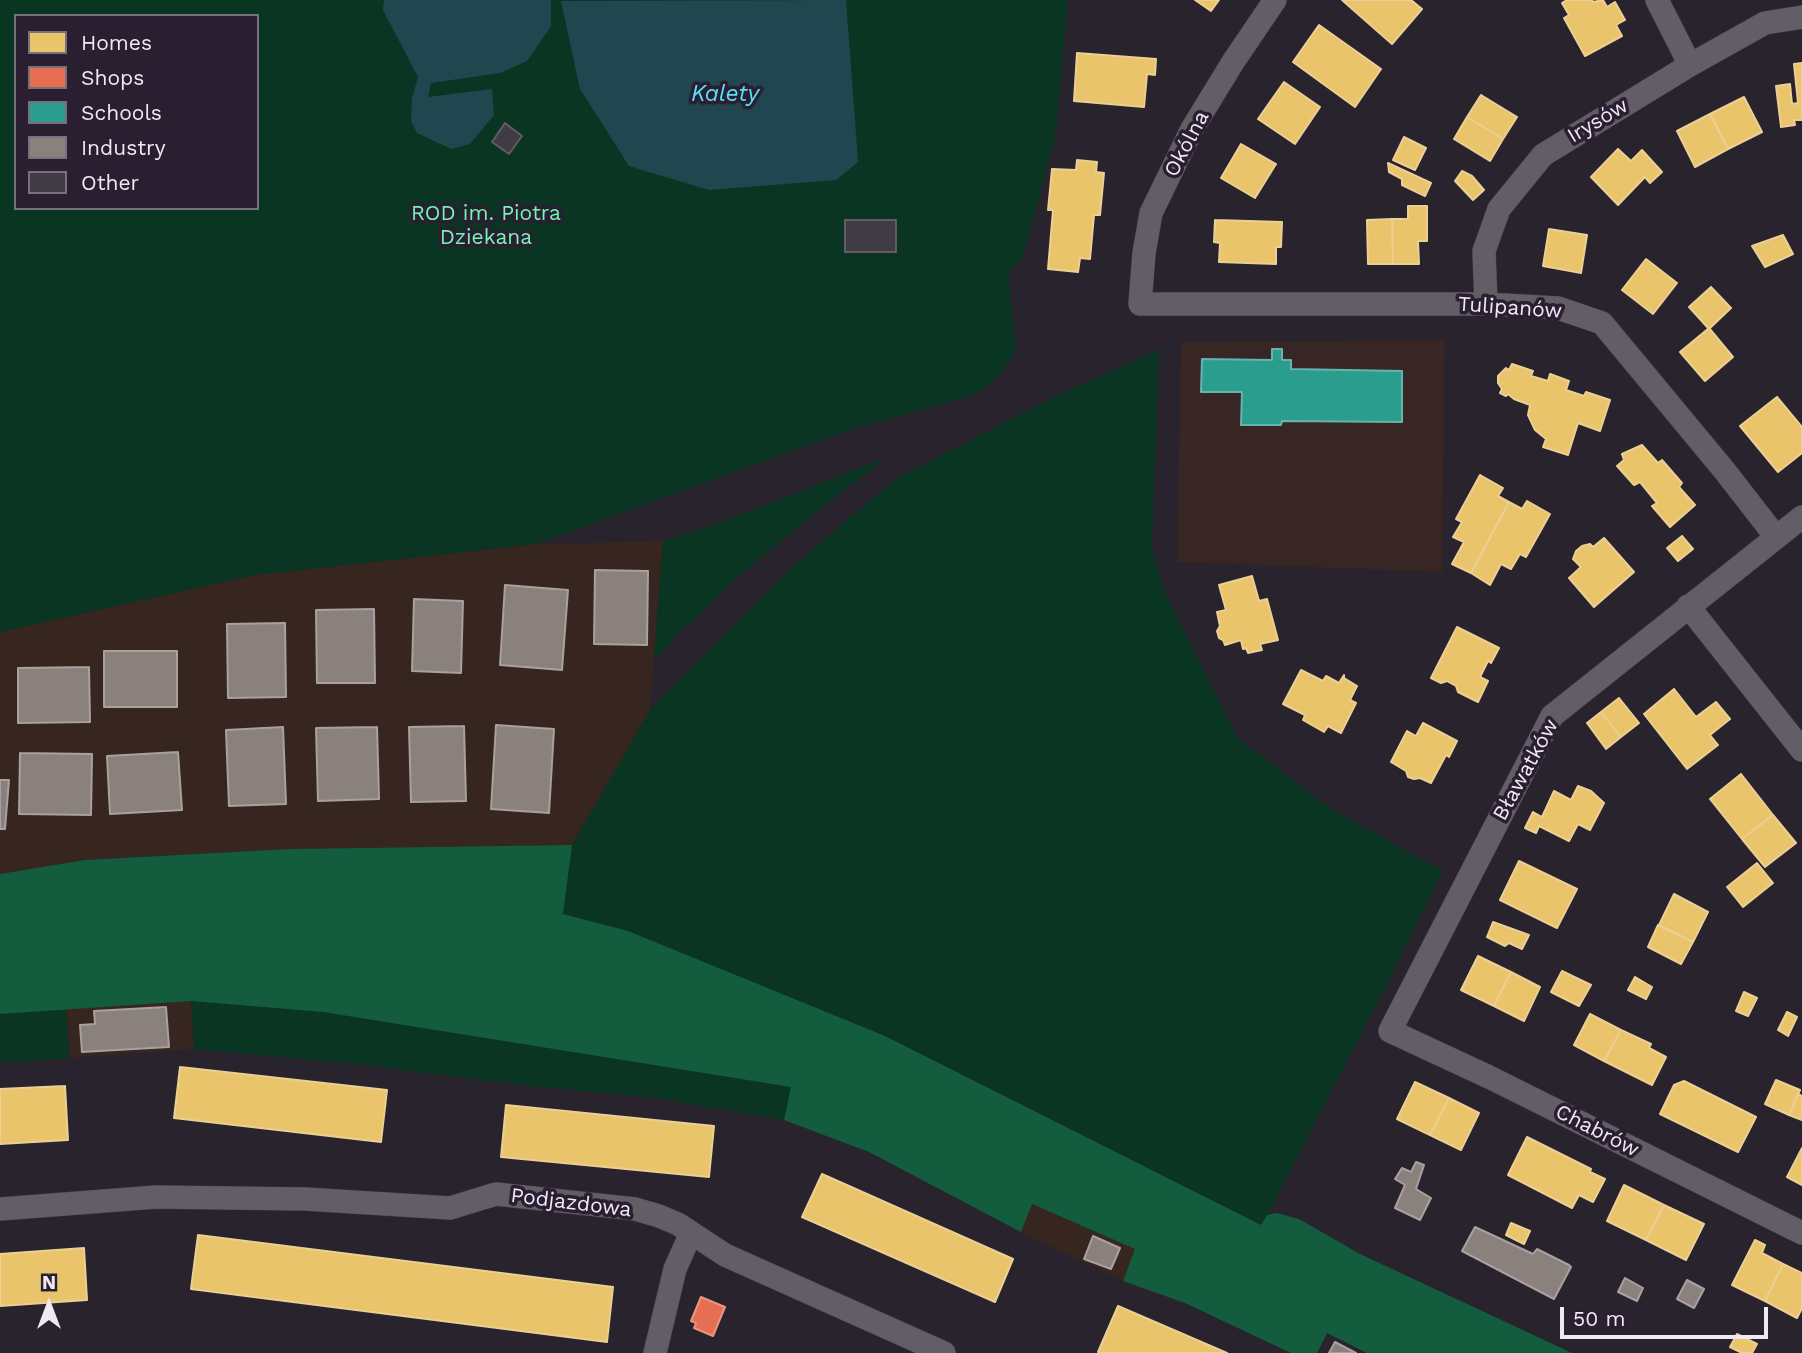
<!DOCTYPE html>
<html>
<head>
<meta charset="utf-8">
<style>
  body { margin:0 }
  #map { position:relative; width:1802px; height:1353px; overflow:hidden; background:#29232d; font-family:"Work Sans",sans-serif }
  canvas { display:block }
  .legend { position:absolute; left:14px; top:14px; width:245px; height:196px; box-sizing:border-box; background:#2a1f31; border:2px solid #79707f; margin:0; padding:9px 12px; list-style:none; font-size:21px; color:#f0e9f5 }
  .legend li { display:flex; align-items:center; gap:14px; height:35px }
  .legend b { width:35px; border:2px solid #79707f }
  .north { position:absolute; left:14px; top:1269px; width:70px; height:70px; -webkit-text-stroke:5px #2a1f31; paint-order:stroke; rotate:0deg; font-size:19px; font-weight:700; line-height:28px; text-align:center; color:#f0e9f5 }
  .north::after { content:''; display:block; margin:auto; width:24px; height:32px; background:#f0e9f5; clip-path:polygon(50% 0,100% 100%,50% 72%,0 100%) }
  .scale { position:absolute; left:1560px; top:1307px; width:208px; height:32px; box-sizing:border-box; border:4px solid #f0e9f5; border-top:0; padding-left:9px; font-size:21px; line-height:24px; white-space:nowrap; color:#f0e9f5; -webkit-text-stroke:5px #2a1f31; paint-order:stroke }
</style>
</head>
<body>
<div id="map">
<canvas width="1802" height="1353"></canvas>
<ul class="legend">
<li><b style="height:19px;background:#e9c46a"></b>Homes</li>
<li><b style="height:19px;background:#e76f51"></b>Shops</li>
<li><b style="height:19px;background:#2a9d8f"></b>Schools</li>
<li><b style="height:19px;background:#8a817c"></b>Industry</li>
<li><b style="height:19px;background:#403c45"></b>Other</li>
</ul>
<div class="north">N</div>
<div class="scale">50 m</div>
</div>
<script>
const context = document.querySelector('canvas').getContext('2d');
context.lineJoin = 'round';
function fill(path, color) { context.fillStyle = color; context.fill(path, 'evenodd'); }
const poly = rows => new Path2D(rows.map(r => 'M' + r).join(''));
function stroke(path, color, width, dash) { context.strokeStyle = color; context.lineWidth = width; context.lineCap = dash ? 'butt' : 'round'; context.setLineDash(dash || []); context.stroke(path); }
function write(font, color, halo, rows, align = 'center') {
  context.font = font + ' "Work Sans",sans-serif'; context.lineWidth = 7; context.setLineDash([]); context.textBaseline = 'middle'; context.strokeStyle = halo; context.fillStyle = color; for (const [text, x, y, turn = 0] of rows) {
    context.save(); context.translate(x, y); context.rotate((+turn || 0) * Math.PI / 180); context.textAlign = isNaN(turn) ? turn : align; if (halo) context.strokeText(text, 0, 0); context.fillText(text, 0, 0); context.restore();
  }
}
const industrial = poly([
  [663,541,650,710,572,845,290,849,85,860,0,874,0,632,254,575,536,544],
  [191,1001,194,1049,70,1058,66,1008],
  [1031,1204,1136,1249,1123,1281,1021,1232]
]);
const education = poly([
  [1445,340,1442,572,1177,562,1181,342]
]);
const green = poly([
  [0,0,1068,0,1055,139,1022,260,1008,271,1016,351,998,377,974,395,850,430,536,544,254,575,0,632],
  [16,16,257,16,257,208,16,208],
  [1159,349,1152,551,1166,595,1238,738,1329,808,1443,871,1381,996,1262,1225,885,1036,628,931,562,914,572,845,650,710,786,573,894,480,1046,401],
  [887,457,805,521,730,584,696,618,677,634,663,652,654,657,663,541,725,521],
  [191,1001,323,1012,792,1087,784,1120,655,1098,521,1085,338,1062,194,1049],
  [66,1008,70,1058,0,1063,0,1014]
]);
const forest = poly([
  [572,845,563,914,628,931,885,1036,1261,1225,1267,1215,1277,1213,1299,1219,1360,1254,1572,1353,1367,1353,1327,1333,1317,1353,1291,1353,1185,1303,1123,1281,1135,1249,1032,1204,1021,1232,869,1152,784,1120,791,1087,323,1012,191,1001,0,1014,0,874,85,860,290,849]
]);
const water = poly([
  [384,0,551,0,551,26,527,61,500,73,431,83,428,97,492,89,494,115,470,144,451,149,417,133,411,121,412,98,418,77,383,10],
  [846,0,858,162,836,180,709,190,629,166,580,89,561,1]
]);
const homes = poly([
  [1195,0,1219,0,1211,11,1195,0],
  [1342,0,1411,0,1422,9,1392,44,1342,0],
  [1567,0,1592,0,1593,2,1603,0,1607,7,1615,2,1625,20,1616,25,1622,36,1585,56,1564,18,1569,15,1562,3,1567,0],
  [1319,25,1381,69,1355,107,1293,62,1319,25],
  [1077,53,1156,59,1155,75,1147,74,1144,107,1074,101,1077,53],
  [1802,63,1802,120,1794,120,1795,125,1781,127,1776,86,1790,84,1792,104,1798,103,1794,64,1802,63],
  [1284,82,1320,107,1295,144,1258,119,1284,82],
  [1481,95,1517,117,1503,139,1467,117,1481,95],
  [1744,97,1762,132,1728,149,1710,114,1744,97],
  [1710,114,1728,149,1695,167,1677,131,1710,114],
  [1467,117,1503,139,1490,161,1454,139,1467,117],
  [1404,137,1426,148,1415,170,1393,160,1404,137],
  [1241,144,1276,164,1255,198,1221,178,1241,144],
  [1618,149,1631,161,1642,150,1662,172,1650,183,1645,177,1618,205,1591,177,1618,149],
  [1077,160,1097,162,1096,172,1104,173,1100,215,1094,215,1090,259,1080,258,1078,272,1048,269,1053,210,1048,210,1052,169,1076,170,1077,160],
  [1388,163,1431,183,1425,196,1402,185,1402,179,1389,172,1388,163],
  [1462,171,1472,176,1484,190,1473,200,1455,181,1462,171],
  [1408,206,1427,206,1427,241,1418,241,1419,264,1393,264,1392,219,1408,219,1408,206],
  [1392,219,1393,264,1368,264,1367,220,1392,219],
  [1215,220,1282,222,1281,247,1276,247,1276,264,1219,262,1220,243,1214,242,1215,220],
  [1549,229,1587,235,1581,273,1543,266,1549,229],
  [1783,235,1793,254,1765,267,1752,246,1783,235],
  [1646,259,1677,283,1653,314,1622,290,1646,259],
  [1711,287,1731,308,1709,329,1689,307,1711,287],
  [1709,328,1733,357,1705,381,1680,352,1709,328],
  [1512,364,1533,371,1531,376,1548,381,1550,374,1569,381,1566,390,1584,396,1586,392,1610,400,1600,431,1578,423,1568,455,1543,447,1546,439,1535,430,1528,415,1530,405,1514,399,1508,394,1506,396,1500,393,1502,389,1498,383,1498,376,1506,368,1509,370,1512,364],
  [1777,397,1802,427,1802,453,1778,472,1740,426,1777,397],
  [1642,445,1658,463,1662,460,1682,483,1679,487,1695,505,1670,527,1652,506,1657,503,1640,482,1634,485,1617,466,1624,460,1622,454,1642,445],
  [1480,475,1503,488,1498,496,1509,502,1471,573,1452,564,1464,542,1453,537,1462,522,1456,519,1480,475],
  [1527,501,1550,514,1526,557,1520,554,1511,569,1501,564,1490,585,1471,573,1509,502,1522,509,1527,501],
  [1682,536,1693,549,1678,561,1667,548,1682,536],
  [1604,538,1634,572,1594,607,1569,578,1581,567,1573,559,1576,551,1582,546,1590,544,1593,547,1604,538],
  [1252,576,1259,601,1267,599,1278,640,1260,644,1262,650,1248,653,1246,648,1243,649,1241,640,1225,645,1223,640,1219,638,1217,631,1220,626,1217,612,1226,610,1219,585,1252,576],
  [1457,627,1499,648,1491,663,1488,661,1480,677,1488,681,1478,702,1458,692,1456,686,1447,681,1441,683,1431,678,1457,627],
  [1301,670,1323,681,1326,676,1339,683,1344,675,1344,678,1357,686,1350,700,1356,703,1341,733,1328,726,1324,732,1303,720,1305,715,1283,704,1301,670],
  [1674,689,1696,717,1716,702,1730,719,1710,735,1718,745,1687,769,1644,714,1674,689],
  [1619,698,1639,723,1621,737,1601,712,1619,698],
  [1601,712,1621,737,1606,749,1587,723,1601,712],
  [1423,723,1457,741,1449,757,1446,755,1431,783,1420,778,1414,779,1408,777,1406,771,1391,762,1407,731,1416,736,1423,723],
  [1741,774,1773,815,1742,839,1710,799,1741,774],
  [1578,786,1591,791,1604,803,1590,830,1578,824,1569,841,1539,826,1536,833,1525,828,1533,812,1542,817,1554,791,1571,800,1578,786],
  [1773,815,1796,843,1765,867,1742,839,1773,815],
  [1519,861,1577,889,1557,928,1500,900,1519,861],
  [1757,863,1773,883,1743,907,1727,887,1757,863],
  [1674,894,1708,912,1693,942,1659,925,1674,894],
  [1493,922,1529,935,1522,949,1509,943,1505,946,1487,937,1493,922],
  [1658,925,1693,942,1681,964,1648,947,1658,925],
  [1478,956,1511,972,1494,1006,1461,990,1478,956],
  [1562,971,1591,985,1579,1006,1551,992,1562,971],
  [1511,972,1540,987,1524,1021,1494,1006,1511,972],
  [1635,977,1652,987,1646,999,1628,990,1635,977],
  [1744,992,1757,998,1748,1016,1736,1011,1744,992],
  [1787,1012,1797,1017,1788,1036,1778,1030,1787,1012],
  [1590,1014,1621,1030,1604,1061,1574,1045,1590,1014],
  [1621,1030,1651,1044,1649,1048,1666,1057,1652,1085,1604,1061,1621,1030],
  [180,1067,387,1090,381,1142,174,1118,180,1067],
  [1776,1080,1800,1090,1789,1115,1765,1104,1776,1080],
  [1684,1081,1756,1117,1738,1152,1660,1114,1674,1085,1684,1081],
  [1415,1082,1449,1098,1430,1135,1397,1119,1415,1082],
  [65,1086,68,1140,0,1144,0,1089,65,1086],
  [1798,1094,1802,1096,1802,1120,1789,1115,1798,1094],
  [1449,1098,1479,1113,1461,1150,1430,1135,1449,1098],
  [506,1105,714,1126,709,1177,501,1157,506,1105],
  [1527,1137,1591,1169,1590,1172,1605,1179,1593,1202,1579,1195,1572,1208,1508,1175,1527,1137],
  [1802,1148,1802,1185,1787,1177,1802,1148],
  [822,1174,1013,1259,995,1302,802,1217,822,1174],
  [1624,1185,1664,1205,1646,1240,1607,1221,1624,1185],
  [1664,1205,1704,1224,1686,1260,1646,1240,1664,1205],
  [1511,1223,1530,1231,1524,1244,1506,1235,1511,1223],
  [198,1235,613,1287,607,1342,191,1289,198,1235],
  [1755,1240,1765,1245,1762,1253,1783,1264,1765,1301,1732,1285,1755,1240],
  [84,1248,87,1300,0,1306,0,1254,84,1248],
  [1783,1264,1802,1273,1802,1308,1797,1318,1765,1301,1783,1264],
  [1118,1306,1227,1353,1102,1353,1098,1352,1118,1306],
  [1737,1334,1757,1344,1752,1353,1742,1353,1730,1347,1737,1334]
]);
const shops = poly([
  [701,1297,725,1307,713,1336,694,1328,696,1323,691,1321,701,1297]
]);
const schools = poly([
  [1272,349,1282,349,1282,360,1291,360,1291,369,1402,371,1402,422,1282,421,1281,425,1241,425,1242,392,1201,392,1202,359,1272,360,1272,349]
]);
const industry = poly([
  [595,570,648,571,647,645,594,644,595,570],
  [505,585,568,590,562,670,500,665,505,585],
  [414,599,463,601,461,673,412,671,414,599],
  [374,609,375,683,317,683,316,610,374,609],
  [285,623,286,697,228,698,227,624,285,623],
  [104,651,177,651,177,707,104,707,104,651],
  [89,667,90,722,18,723,18,668,89,667],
  [496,725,554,729,549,813,491,809,496,725],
  [464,726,466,801,411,802,409,727,464,726],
  [283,727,286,804,229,806,226,730,283,727],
  [377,727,379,799,318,801,316,728,377,727],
  [178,752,182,810,110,814,107,756,178,752],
  [20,753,92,754,91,815,19,814,20,753],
  [0,780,9,780,5,829,0,829,0,780],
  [166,1007,169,1047,82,1052,80,1025,95,1024,94,1011,166,1007],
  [1416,1162,1424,1165,1416,1189,1431,1198,1420,1220,1395,1208,1405,1185,1395,1179,1402,1168,1411,1172,1416,1162],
  [1475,1227,1533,1254,1537,1249,1569,1265,1571,1267,1554,1299,1462,1251,1475,1227],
  [1093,1236,1120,1248,1111,1269,1084,1259,1093,1236],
  [1625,1278,1643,1288,1637,1301,1618,1292,1625,1278],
  [1687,1280,1704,1289,1694,1308,1677,1299,1687,1280],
  [1335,1342,1356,1353,1329,1353,1335,1342]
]);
const building = poly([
  [505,123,522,136,509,154,492,142,505,123],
  [845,220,896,220,896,252,845,252,845,220]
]);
const street = poly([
  [1275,0,1233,62,1192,129,1151,213,1144,253,1140,304,1486,304,1558,308,1602,323,1724,470,1776,537],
  [1657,0,1690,65],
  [1486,304,1484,251,1499,209,1543,155,1690,65,1765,23,1802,17],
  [1802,517,1552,716,1390,1031,1489,1077,1802,1233],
  [1688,606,1802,750],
  [0,1209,156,1197,305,1199,450,1208,496,1194,635,1209,659,1216,678,1224,725,1255,944,1353],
  [655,1353,675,1269,691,1233]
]);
const streetNames = [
  ["Irysów",1598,121,-31],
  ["Okólna",1187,144,-62],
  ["Tulipanów",1510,308,4],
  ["Bławatków",1526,770,-61],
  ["Chabrów",1597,1131,27],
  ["Podjazdowa",571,1203,7]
];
const parkNames = [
  ["ROD im. Piotra",486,214],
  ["Dziekana",486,238]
];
const waterNames = [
  ["Kalety",725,94]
];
fill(industrial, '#36261f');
fill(education, '#372623');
fill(green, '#0a3523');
fill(forest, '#135d3e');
fill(water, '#214650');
fill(homes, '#e9c46a');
stroke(homes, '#ebcf94', 2);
fill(shops, '#e76f51');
stroke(shops, '#ea9482', 2);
fill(schools, '#2a9d8f');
stroke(schools, '#65b4ae', 2);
fill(industry, '#8a817c');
stroke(industry, '#a9a0a0', 2);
fill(building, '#403c45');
stroke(building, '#615c65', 2);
stroke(street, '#46414a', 24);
stroke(street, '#635e66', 23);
write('21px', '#f0e9f5', '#2a1f31', streetNames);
write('21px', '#71f7b3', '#2a1f31', parkNames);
write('italic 23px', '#57e0fb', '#2a1f31', waterNames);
</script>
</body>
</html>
